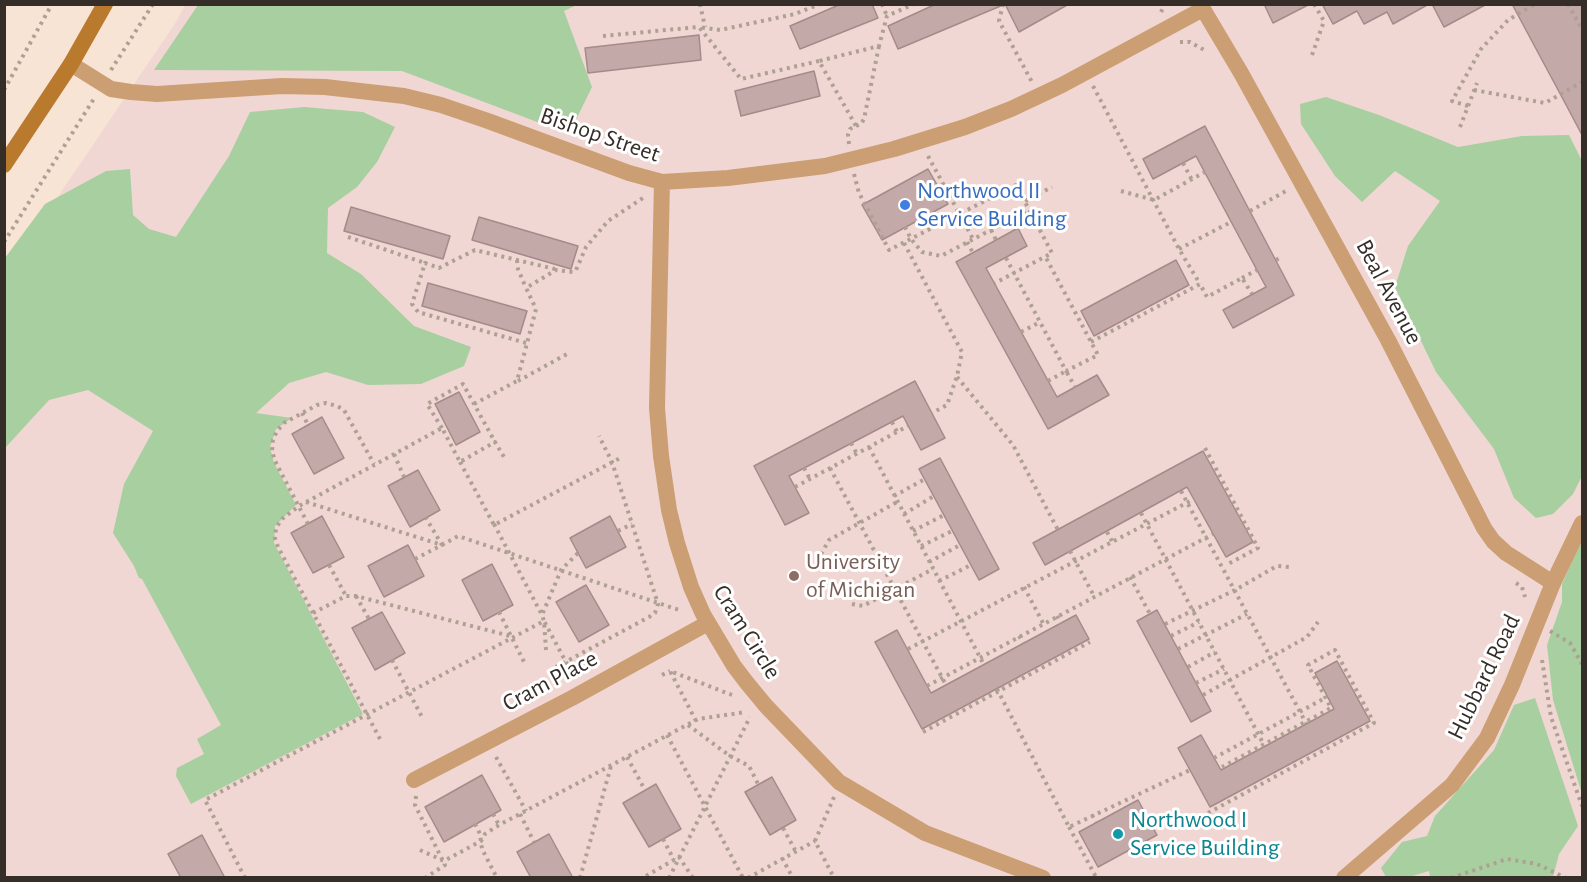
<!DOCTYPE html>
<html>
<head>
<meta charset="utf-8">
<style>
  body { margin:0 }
  #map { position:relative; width:1587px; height:882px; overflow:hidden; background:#f7e4d4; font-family:"Alegreya Sans",sans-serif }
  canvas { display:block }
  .frame { position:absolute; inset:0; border:6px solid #352e28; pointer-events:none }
</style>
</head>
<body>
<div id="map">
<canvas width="1587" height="882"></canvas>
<div class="frame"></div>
</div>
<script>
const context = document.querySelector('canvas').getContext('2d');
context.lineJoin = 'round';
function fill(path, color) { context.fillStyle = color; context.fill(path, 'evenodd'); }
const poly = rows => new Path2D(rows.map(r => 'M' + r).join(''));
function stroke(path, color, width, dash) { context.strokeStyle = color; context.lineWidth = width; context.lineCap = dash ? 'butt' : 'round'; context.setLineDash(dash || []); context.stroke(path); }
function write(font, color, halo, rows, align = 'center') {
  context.font = font + ' "Alegreya Sans",sans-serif'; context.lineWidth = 6; context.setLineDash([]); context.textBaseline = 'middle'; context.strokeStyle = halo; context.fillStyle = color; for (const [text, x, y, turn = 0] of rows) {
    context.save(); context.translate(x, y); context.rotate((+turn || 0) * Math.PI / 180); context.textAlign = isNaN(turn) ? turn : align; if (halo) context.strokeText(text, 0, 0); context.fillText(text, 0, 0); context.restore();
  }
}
const education = poly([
  [185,5,1582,5,1582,877,5,878,5,275,176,22]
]);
const green = poly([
  [579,4,564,11,592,87,569,134,402,71,154,70,198,5],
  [1326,97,1379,115,1458,147,1522,136,1569,135,1582,161,1582,476,1573,494,1553,514,1536,518,1514,498,1494,449,1436,372,1395,287,1408,246,1440,201,1395,171,1362,202,1335,176,1301,124,1300,104],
  [304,107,363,112,395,127,377,162,357,187,328,208,327,253,361,274,414,326,471,347,464,366,421,384,368,385,326,372,289,383,256,413,292,418,276,429,270,447,274,463,296,505,275,526,274,543,363,714,191,804,176,776,177,768,204,754,197,739,221,725,142,579,139,578,134,566,113,533,124,484,153,431,88,390,49,400,5,448,5,258,45,204,106,171,130,169,133,215,149,229,176,237,229,156,250,112],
  [1582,542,1582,794,1553,700,1547,645,1562,602,1562,584,1575,555],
  [1535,698,1578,826,1559,854,1553,877,1430,877,1429,871,1409,877,1386,877,1381,868,1402,842,1427,836,1435,816,1494,750,1514,705]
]);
const building = poly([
  [841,4,872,4,878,18,800,49,790,26,841,4],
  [936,4,1003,4,1003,5,898,49,888,26,936,4],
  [1005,4,1069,4,1019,32,1005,4],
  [1264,4,1310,4,1273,23,1264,4],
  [1322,4,1429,4,1393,24,1387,12,1364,24,1357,11,1333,24,1322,4],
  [1432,4,1487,4,1444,27,1432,4],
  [1512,4,1582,4,1582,135,1564,101,1512,4],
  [699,35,701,60,588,73,585,48,699,35],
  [814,71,820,96,741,116,735,91,814,71],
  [1205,126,1294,295,1233,328,1223,310,1266,287,1196,156,1153,179,1143,159,1205,126],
  [928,169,948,204,882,240,862,205,928,169],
  [351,207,450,236,443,259,344,231,351,207],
  [479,217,578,246,571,269,472,240,479,217],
  [1018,228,1027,246,986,268,1057,397,1097,375,1109,395,1048,429,956,262,1018,228],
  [1176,260,1189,285,1094,336,1081,311,1176,260],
  [428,283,527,311,520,334,422,306,428,283],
  [915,381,945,438,921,450,903,416,789,476,809,513,785,525,754,466,915,381],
  [459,392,480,432,456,445,435,404,459,392],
  [322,417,344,458,314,474,292,434,322,417],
  [1203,451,1253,542,1226,557,1187,487,1045,565,1033,543,1203,451],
  [940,458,999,569,979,580,919,469,940,458],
  [418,470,440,510,410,527,388,486,418,470],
  [322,516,344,557,313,573,291,533,322,516],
  [610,516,626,547,586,568,570,538,610,516],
  [408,545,424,576,384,597,368,566,408,545],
  [492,564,513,605,483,621,462,580,492,564],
  [586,585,609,625,579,642,556,602,586,585],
  [1157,610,1211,711,1191,722,1137,621,1157,610],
  [382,612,405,653,375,670,352,628,382,612],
  [1076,615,1089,639,922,729,875,642,897,630,931,693,1076,615],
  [1337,661,1370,721,1210,807,1178,748,1201,735,1221,770,1334,709,1315,673,1337,661],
  [482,775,501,810,444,842,425,807,482,775],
  [772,777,796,820,770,835,745,792,772,777],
  [656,784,681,829,649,847,623,803,656,784],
  [1138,800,1157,835,1098,867,1079,832,1138,800],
  [549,834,573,878,531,878,517,852,549,834],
  [202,835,225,878,181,878,168,854,202,835]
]);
const path = poly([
  [700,4,705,27],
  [882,4,887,16],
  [1003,4,999,21,1032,82],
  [1568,4,1582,29],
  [1161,12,1165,4],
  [603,36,698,27],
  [1180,42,1190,42,1206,51],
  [1312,55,1324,21,1314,4],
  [819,61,741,79,699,27,720,30,795,14,820,4],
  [111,70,153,4],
  [1093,86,1179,249,1200,284],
  [4,90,52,4],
  [1474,90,1545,103,1582,82],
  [1468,106,1452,101,1481,49,1508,20,1535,4],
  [856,126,861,124,864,119,879,46],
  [1460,127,1477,83],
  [849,144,848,135,850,129,856,126,819,61,879,46,887,16,914,4],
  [928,156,973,239],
  [1183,163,1192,180],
  [854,174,859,193,889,250,1016,185,1052,253,995,283],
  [1121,191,1154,200,1205,172],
  [1025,201,1052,187],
  [1250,211,1286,191],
  [905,227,911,239,922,252,941,256,1029,210],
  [991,230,996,240],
  [348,237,425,263],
  [4,242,95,97],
  [967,242,973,253],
  [904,243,962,352,957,376,947,405,932,413],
  [1179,249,1231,222],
  [1006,258,1066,371,1098,355,1045,256],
  [517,260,518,269,526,288],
  [1276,260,1281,257],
  [1242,278,1257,270],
  [1021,332,1040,322],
  [1091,342,1200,284,1207,297,1242,278,1252,294],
  [526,343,418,312,412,304,425,263,439,268,475,250,555,269],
  [957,377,1013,445,1058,530],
  [518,381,567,354],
  [1048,381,1066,371,1075,387],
  [474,404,517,381,536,309,526,288,556,270,573,272,576,270,586,247,608,221,646,196],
  [302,413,308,425],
  [892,422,897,432],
  [442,428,427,404,463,384,495,442],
  [851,443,857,454],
  [869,447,984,665],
  [1205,448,1258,548,1228,564],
  [394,454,404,477],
  [460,462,494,525,622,457],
  [804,468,810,479],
  [830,468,946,685],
  [795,487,908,426],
  [1181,491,1306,723],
  [894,496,925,479],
  [306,502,442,545,458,536,682,611],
  [1141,513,1264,745],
  [904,514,934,496],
  [308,524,275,461,272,451,273,440,277,431,284,423,317,405,326,403,337,406,344,410,374,464],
  [494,524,542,615],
  [618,531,632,524],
  [913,531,944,515],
  [1107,532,1112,541],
  [921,546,952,531],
  [1070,551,1094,596],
  [821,554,829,540,897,502],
  [415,559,442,545,426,518],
  [929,562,960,545],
  [329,565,346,596],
  [1130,577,1150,614],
  [939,581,971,565],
  [1516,583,1522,587,1525,597],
  [1024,587,1043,623],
  [356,596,369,619],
  [852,604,863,606,933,569],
  [499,612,524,662],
  [313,613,346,596,356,596,510,636],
  [1057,616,1061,623],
  [1165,624,1235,590,1277,566,1290,567],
  [1550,631,1570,643,1582,664],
  [1019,636,1023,643],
  [1171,636,1199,622],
  [908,649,1194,499],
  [1178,649,1247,614],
  [546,650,544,621,542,615,561,570,578,553],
  [392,660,422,717],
  [1542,660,1551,717,1582,806],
  [556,667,649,617,655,613,658,604,612,462,599,436],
  [1188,667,1215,652],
  [662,675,670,671],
  [1196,683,1224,669],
  [927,686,1213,534],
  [997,689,1069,827,1190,770],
  [1203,695,1307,637,1318,622],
  [696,721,670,671,732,695],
  [688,725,730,756,749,766,758,784],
  [923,732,1090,642],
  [667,735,743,878],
  [380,739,278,547,275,538,276,528,282,519,299,506,442,428,460,462,495,442,504,457],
  [496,757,526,811],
  [627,757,645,790],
  [1214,758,1327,697],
  [416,796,415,805,445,865,425,878],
  [834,797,815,841,834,878],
  [1208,813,1374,723,1335,650,1308,665,1331,708,1222,767],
  [493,814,499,825],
  [520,814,534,842],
  [1092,815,1096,822],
  [475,824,480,834,482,849,497,878],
  [1069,827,1096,877,1099,878],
  [783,828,795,850],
  [663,839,674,860],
  [420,850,444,861,481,841,485,834,499,825,698,719,746,712],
  [782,858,793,878],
  [646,876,679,857,693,878],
  [245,878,205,800,544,621,575,679],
  [580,878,611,766],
  [669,878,750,717],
  [748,878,815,841],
  [1451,878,1507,859,1537,864,1566,878]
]);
const minor = poly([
  [1200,4,1241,73,1388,340,1484,528,1493,541,1506,553,1553,583],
  [71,64,111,89,131,92,157,94,282,86,325,87,404,96,441,105,488,121,629,173,662,182,728,178,825,166,894,149,965,127,1011,109,1062,85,1203,9],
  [662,182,657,408,661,456,669,510,677,543,691,587,703,614,734,666,747,683,766,706,839,782,925,833,1043,878],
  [414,780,572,698,708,623]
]);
const tertiary = poly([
  [1344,878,1452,785,1487,738,1512,685,1553,583,1582,523]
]);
const secondary = poly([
  [4,165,71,64,105,4]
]);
const markers = [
  [905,205,6,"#3f7fe0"],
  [794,576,6,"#8d6e63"],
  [1118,834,6,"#0f9aa8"]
];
const streetNames = [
  ["Bishop Street",600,135,19],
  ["Beal Avenue",1389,292,62],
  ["Cram Circle",747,632,58],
  ["Hubbard Road",1484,677,-64],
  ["Cram Place",550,681,-28]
];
const shopNames = [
  ["Northwood II",917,191],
  ["Service Building",917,219]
];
const educationNames = [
  ["University",806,562],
  ["of Michigan",806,590]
];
const cultureNames = [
  ["Northwood I",1130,820],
  ["Service Building",1130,848]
];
fill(education, '#f1d7d3');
fill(green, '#a7cfa0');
fill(building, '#c3a9a8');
stroke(building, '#a48b8a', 1.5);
stroke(path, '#aea093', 4, [3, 4.5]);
stroke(minor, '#cb9f73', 16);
stroke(tertiary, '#cb9f73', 16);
stroke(secondary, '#ba7a2e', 16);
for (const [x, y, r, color] of markers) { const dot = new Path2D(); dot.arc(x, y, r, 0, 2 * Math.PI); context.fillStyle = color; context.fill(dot); stroke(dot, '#fff', 2); }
write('24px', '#352e28', '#fff', streetNames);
write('24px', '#366cbe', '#fff', shopNames, 'left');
write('24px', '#785e54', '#fff', educationNames, 'left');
write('24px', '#0d838f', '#fff', cultureNames, 'left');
</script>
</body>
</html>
